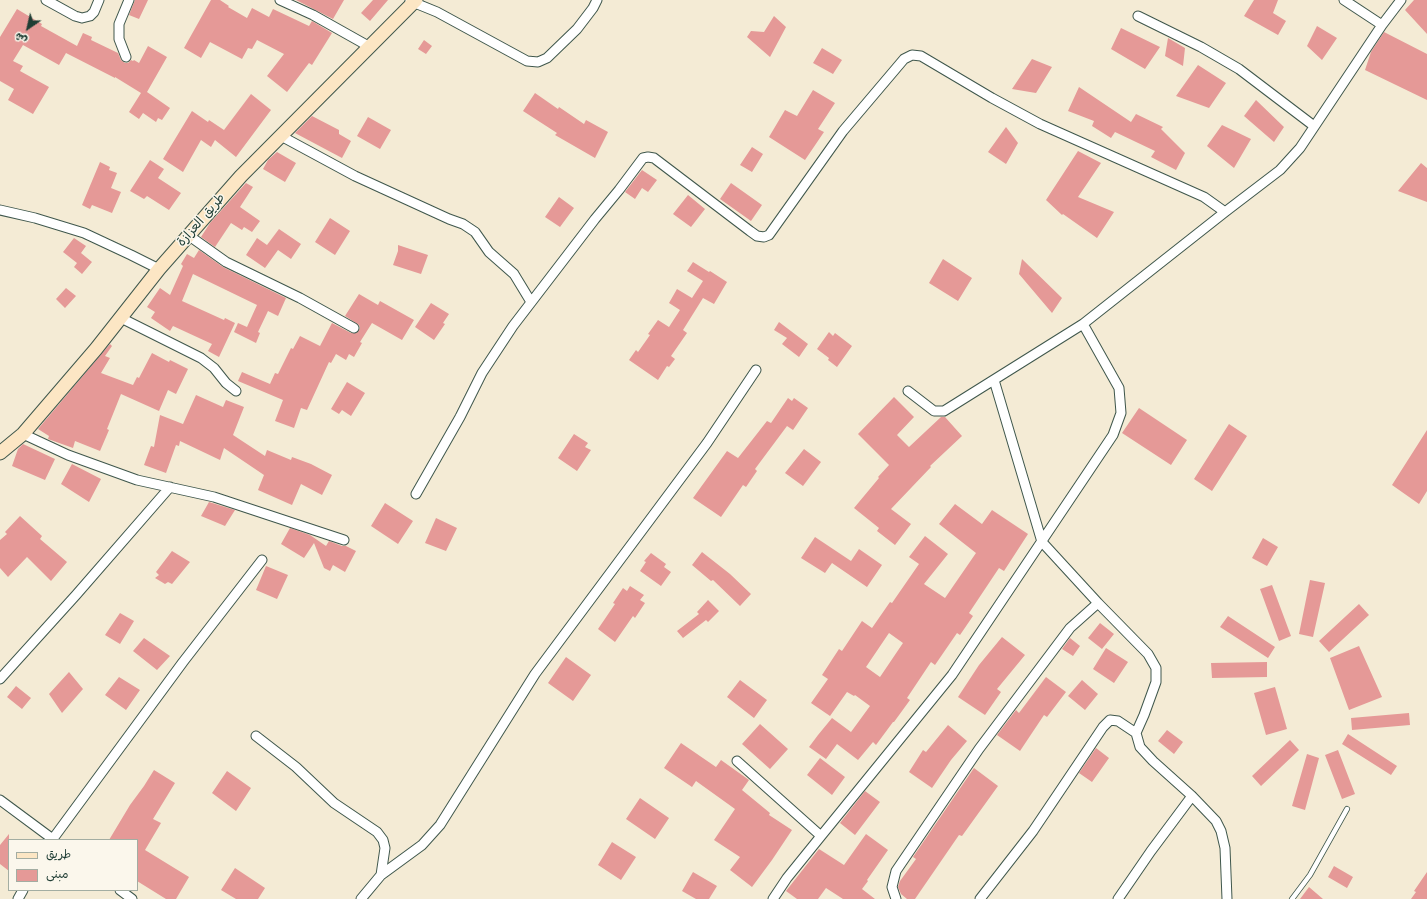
<!DOCTYPE html>
<html>
<head>
<meta charset="utf-8">
<style>
  body { margin:0 }
  #map { position:relative; width:1427px; height:899px; overflow:hidden; background:#f4ebd5; font-family:"Comic Neue","Playpen Sans Arabic",sans-serif }
  canvas { display:block }
  .legend { position:absolute; left:8px; top:839px; width:130px; height:52px; box-sizing:border-box; background:#fbf7ec; border:1px solid #a3ada2; margin:0; padding:5px 7px; list-style:none; font-size:12px; color:#1f3d34 }
  .legend li { display:flex; align-items:center; gap:8px; height:20px }
  .legend b { width:20px; border:1px solid #a3ada2 }
  .north { position:absolute; left:8px; top:8px; width:40px; height:40px; -webkit-text-stroke:3px #fbf7ec; paint-order:stroke; rotate:214deg; font-size:11px; font-weight:700; line-height:16px; text-align:center; color:#1f3d34 }
  .north::after { content:''; display:block; margin:auto; width:14px; height:18px; background:#1f3d34; clip-path:polygon(50% 0,100% 100%,50% 72%,0 100%) }
</style>
</head>
<body>
<div id="map">
<canvas width="1427" height="899"></canvas>
<ul class="legend">
<li><b style="height:5px;background:#fce6c4"></b>طريق</li>
<li><b style="height:11px;background:#e59997"></b>مبنى</li>
</ul>
<div class="north">ش</div>
</div>
<script>
const context = document.querySelector('canvas').getContext('2d');
context.lineJoin = 'round';
function fill(path, color) { context.fillStyle = color; context.fill(path, 'evenodd'); }
const poly = rows => new Path2D(rows.map(r => 'M' + r).join(''));
function stroke(path, color, width, dash) { context.strokeStyle = color; context.lineWidth = width; context.lineCap = dash ? 'butt' : 'round'; context.setLineDash(dash || []); context.stroke(path); }
function write(font, color, halo, rows, align = 'center') {
  context.font = font + ' "Comic Neue","Playpen Sans Arabic",sans-serif'; context.lineWidth = 3; context.setLineDash([]); context.textBaseline = 'middle'; context.strokeStyle = halo; context.fillStyle = color; for (const [text, x, y, turn = 0] of rows) {
    context.save(); context.translate(x, y); context.rotate((+turn || 0) * Math.PI / 180); context.textAlign = isNaN(turn) ? turn : align; if (halo) context.strokeText(text, 0, 0); context.fillText(text, 0, 0); context.restore();
  }
}
const building = poly([
  [135,0,148,0,139,19,129,15],
  [211,0,220,0,229,6,228,7,247,18,252,8,269,17,273,9,309,26,312,21,332,33,312,65,309,63,287,92,267,76,284,54,257,40,252,49,248,48,242,59,210,42,201,58,184,48],
  [296,0,344,0,333,19],
  [373,0,388,0,370,21,361,13],
  [1254,0,1278,0,1273,13,1286,21,1278,35,1244,16],
  [1414,0,1427,0,1427,34,1405,10],
  [17,9,42,24,41,26,77,46,83,33,92,37,91,40,118,53,121,60,125,63,128,63,131,60,133,61,134,60,139,63,148,46,167,57,147,92,170,108,162,120,158,118,156,122,143,113,139,119,129,112,141,93,115,77,115,78,66,53,59,65,23,45,13,61,23,66,20,71,49,87,33,114,8,100,14,89,0,81,0,37],
  [774,16,786,27,770,57,747,37,751,31,764,32],
  [1317,26,1337,38,1322,60,1307,46],
  [1121,28,1160,47,1145,69,1111,49],
  [1384,32,1427,54,1427,100,1365,70,1371,52],
  [1168,38,1185,48,1183,66,1165,56],
  [424,40,432,46,426,54,418,49],
  [822,48,842,60,833,74,813,63],
  [1032,59,1052,67,1036,93,1012,89],
  [1198,65,1226,83,1209,108,1176,96],
  [1079,87,1131,122,1136,114,1163,127,1161,129,1185,153,1176,170,1151,157,1155,151,1115,132,1111,138,1092,126,1094,121,1068,111],
  [813,90,835,103,818,129,824,132,805,160,769,137,785,110,797,116],
  [535,93,558,109,559,107,584,124,586,120,608,132,595,158,555,135,557,133,523,111],
  [251,94,271,110,236,157,215,140,211,147,201,140,183,172,163,159,192,111,208,122,209,120,224,130],
  [1256,100,1284,127,1274,142,1244,116],
  [312,116,339,130,339,134,351,141,342,158,295,133],
  [368,117,391,130,380,149,357,136],
  [1222,125,1251,139,1234,168,1207,146],
  [1006,127,1018,143,1006,164,988,152],
  [752,147,763,154,752,172,740,165],
  [1078,151,1101,163,1078,197,1114,212,1097,238,1063,214,1062,215,1046,200],
  [277,152,296,163,285,182,263,169,268,160],
  [150,160,164,169,158,178,181,193,169,210,147,196,144,199,130,191],
  [100,162,110,167,109,170,117,173,111,188,121,192,112,213,92,205,90,209,82,205],
  [1421,163,1427,168,1427,202,1398,191],
  [642,170,657,180,648,192,642,188,635,199,625,192],
  [246,183,253,187,240,207,260,221,252,232,244,227,242,230,231,223,215,247,201,237,210,223],
  [731,183,762,205,751,221,720,199],
  [688,195,705,209,691,227,673,214],
  [559,197,574,208,560,227,545,217],
  [330,218,350,231,335,255,315,242],
  [279,229,301,244,291,259,278,250,265,268,246,255,257,238,267,245],
  [74,238,86,246,81,253,92,262,82,274,74,267,77,263,63,252],
  [398,245,428,255,421,274,393,265,398,251],
  [199,250,223,267,286,298,278,316,268,311,258,332,260,333,256,343,234,332,238,323,247,327,257,305,193,274,182,301,224,320,225,318,235,323,219,357,208,351,212,344,173,326,170,331,151,318,155,312,147,307,160,288,170,295,183,266,181,264,187,254,194,258],
  [943,259,972,278,958,301,929,283],
  [1022,259,1062,298,1052,313,1019,274],
  [693,262,709,272,710,271,727,282,714,304,703,298,683,330,687,333,671,356,675,359,669,367,667,366,658,380,629,360,636,350,638,352,650,335,648,334,658,320,669,327,680,310,669,303,677,289,692,298,703,281,687,271],
  [66,288,76,296,65,308,56,299],
  [359,294,378,305,380,301,414,320,402,340,372,323,360,342,362,343,354,357,349,354,346,360,336,354,331,363,329,362,307,410,301,408,294,428,275,421,283,400,238,381,242,372,270,384,275,373,278,374,291,348,293,349,300,336,320,346,332,323,351,333,357,333,360,328,359,325,345,316],
  [431,303,449,314,443,323,445,324,434,340,415,327],
  [779,322,808,344,799,357,782,344,787,338,774,330],
  [829,332,833,336,835,333,852,346,837,367,828,360,829,358,817,349],
  [110,344,112,346,105,356,110,358,101,373,133,385,137,377,139,378,152,353,169,362,170,360,188,369,176,394,168,390,159,411,121,394,107,429,109,430,100,451,75,441,73,448,48,439,49,436,38,429],
  [347,382,365,393,351,416,342,410,339,414,331,409],
  [196,395,223,407,226,400,244,407,233,435,265,456,267,450,291,460,292,457,311,464,332,475,322,495,301,484,292,505,258,490,264,475,224,448,220,460,180,441,179,446,176,445,166,473,144,465,151,446,154,447,160,415,183,424],
  [894,397,914,417,897,435,909,447,941,417,945,417,962,436,930,466,931,467,891,509,911,524,895,545,877,531,879,528,854,508,879,478,878,477,889,465,858,434],
  [788,398,792,401,794,398,808,408,793,430,787,426,755,469,757,471,746,487,743,485,721,517,693,498,727,451,738,458,767,421,771,423],
  [1139,408,1187,440,1171,465,1122,433],
  [1229,424,1247,436,1212,491,1194,479],
  [1427,430,1427,491,1419,504,1392,485],
  [574,434,588,443,585,447,591,450,577,471,558,458],
  [23,444,55,459,45,480,12,466,18,449],
  [804,449,821,462,803,486,785,473],
  [72,464,101,479,89,502,61,484],
  [209,502,235,510,225,526,201,516],
  [385,503,413,521,398,544,371,526],
  [955,504,982,524,992,510,1028,534,1004,571,999,568,969,613,973,616,960,635,957,633,935,665,931,662,907,698,910,700,894,722,893,722,876,745,873,742,858,760,837,744,826,759,809,747,818,735,832,718,851,732,870,706,855,695,854,696,847,692,830,716,811,703,828,679,822,675,839,649,842,651,862,621,872,628,890,602,892,603,919,564,909,557,925,536,948,554,924,584,945,598,976,553,939,524],
  [889,633,903,643,880,677,866,667],
  [20,516,42,536,40,539,67,562,51,581,27,557,8,577,0,568,0,540,7,534,5,532],
  [436,518,457,528,446,551,425,543],
  [290,528,310,535,326,546,329,541,342,546,346,546,356,551,345,572,333,565,330,571,324,568,314,543,304,558,281,544],
  [815,537,851,561,859,549,882,565,867,587,832,563,825,573,801,558],
  [1263,538,1278,547,1267,566,1252,558],
  [172,551,190,562,172,584,168,582,165,584,155,578,159,575,156,572],
  [702,552,730,574,751,594,740,606,713,580,711,581,692,565],
  [651,553,666,564,664,567,671,572,661,586,640,571,646,562,644,561],
  [266,566,288,575,277,599,256,590],
  [1310,580,1325,583,1313,637,1299,634],
  [1272,585,1291,636,1279,641,1260,589],
  [630,586,644,595,640,600,645,603,635,618,633,616,615,642,598,629,615,604,613,603,623,588,627,591],
  [708,600,719,611,708,622,706,620,683,638,677,631,699,614,697,612],
  [1359,604,1369,615,1329,652,1319,641],
  [120,613,134,621,120,644,105,635],
  [1228,616,1275,647,1268,658,1220,627],
  [1100,623,1114,634,1102,649,1088,638],
  [1002,637,1025,655,997,689,1001,692,985,715,958,697,979,665],
  [144,638,170,656,157,670,133,651],
  [1070,638,1080,646,1073,656,1062,649],
  [1359,646,1382,697,1349,710,1330,658],
  [1106,648,1128,662,1114,683,1093,669],
  [566,657,591,675,573,701,548,683],
  [1267,662,1267,677,1212,678,1211,663],
  [69,672,83,689,62,713,49,694],
  [119,677,140,690,126,710,105,695],
  [1046,677,1066,692,1047,717,1044,715,1020,751,997,735,1016,710,1019,713],
  [740,680,767,700,754,718,727,697],
  [1082,680,1098,694,1085,710,1068,696],
  [16,686,31,698,22,709,7,697],
  [1275,687,1287,729,1266,735,1254,693],
  [1409,713,1410,725,1352,730,1351,718],
  [760,724,788,749,770,769,742,744],
  [948,725,967,741,951,760,932,788,909,772,923,750,926,752],
  [1167,730,1183,742,1174,754,1158,741],
  [1348,734,1397,766,1391,775,1342,744],
  [1290,740,1299,750,1261,786,1252,776],
  [681,743,716,767,721,760,749,780,742,790,770,813,769,815,792,830,772,860,752,887,730,870,740,857,714,840,735,809,696,781,692,787,664,768],
  [1096,748,1109,758,1092,782,1079,773],
  [1338,750,1355,794,1342,799,1325,755],
  [1307,754,1319,758,1305,810,1292,806],
  [820,758,845,777,832,795,807,775],
  [974,768,998,786,962,836,959,835,915,899,907,899,901,894,898,887,900,881,916,859,913,857],
  [154,770,175,783,153,819,161,823,145,850,189,877,176,899,166,899,137,881,137,840,109,840,130,805,144,786],
  [227,771,251,788,236,811,212,793],
  [865,791,880,802,855,835,840,823],
  [640,798,669,818,655,839,626,819],
  [9,834,9,871,0,864,0,845],
  [866,834,888,850,867,880,868,881,862,889,875,899,843,899,826,888,818,899,797,899,786,891,819,849,844,865],
  [612,842,636,857,621,880,598,865],
  [1334,866,1353,877,1347,888,1328,877],
  [235,868,265,888,258,899,236,899,221,890],
  [693,872,717,886,709,899,696,899,682,891],
  [1427,872,1427,899,1411,899,1416,892,1414,891],
  [1309,887,1323,899,1300,899]
]);
const lane = poly([
  [1292,899,1310,875,1347,809]
]);
const street = poly([
  [46,0,75,16,82,18,90,16,94,12,99,0],
  [280,0,313,15,370,47],
  [1344,0,1382,25],
  [410,1,437,12,527,61,538,62,547,58,577,29,593,8,597,0],
  [1138,16,1201,47,1239,69,1314,126],
  [126,57,119,39,119,24,129,0],
  [281,136,355,176,449,219,463,224,475,232,489,252,514,274,531,302],
  [0,210,35,218,84,233,131,255,159,269],
  [188,235,226,262,300,298,354,328],
  [121,318,201,358,214,368,226,383,236,391],
  [994,380,1042,542,1098,603,1148,654,1156,668,1156,682,1144,715,1136,733,1140,747,1153,761,1192,796,1216,821,1221,831,1225,848,1227,899],
  [908,391,934,411,944,411,1083,324,1225,212,1280,170,1300,148,1382,25,1401,0],
  [23,434,68,455,137,480,214,497,344,540],
  [416,494,460,417,482,373,513,326,595,219,619,190,643,158,648,157,654,158,750,231,757,236,764,237,769,235,843,131,904,59,912,55,921,56,992,98,1040,124,1204,197,1225,212],
  [0,679,76,595,170,487],
  [256,736,296,767,334,803,377,832,383,840,385,848,381,875],
  [737,761,821,836],
  [0,800,54,840],
  [52,840,183,662,262,560],
  [120,890,132,899],
  [18,899,23,890],
  [361,899,381,875,422,845,440,825,535,674,707,443,756,370],
  [773,899,787,878,821,836,952,675,1113,435,1121,413,1119,388,1083,324],
  [896,899,892,887,896,871,979,749,1070,628,1098,603],
  [980,899,1033,831,1103,727,1110,720,1118,721,1136,733],
  [1118,899,1151,851,1192,796]
]);
const secondary = poly([
  [0,453,23,434,96,349,159,269,241,176,416,0]
]);
const streetNames = [
  ["طريق العزازة",201,220,-49]
];
fill(building, '#e59997');
stroke(lane, '#3f574c', 6);
stroke(street, '#3f574c', 11);
stroke(secondary, '#3f574c', 15);
stroke(lane, '#fff', 4.5);
stroke(street, '#fff', 9);
stroke(secondary, '#fce6c4', 13);
write('13px', '#1f3d34', '#fbf7ec', streetNames);
</script>
</body>
</html>
